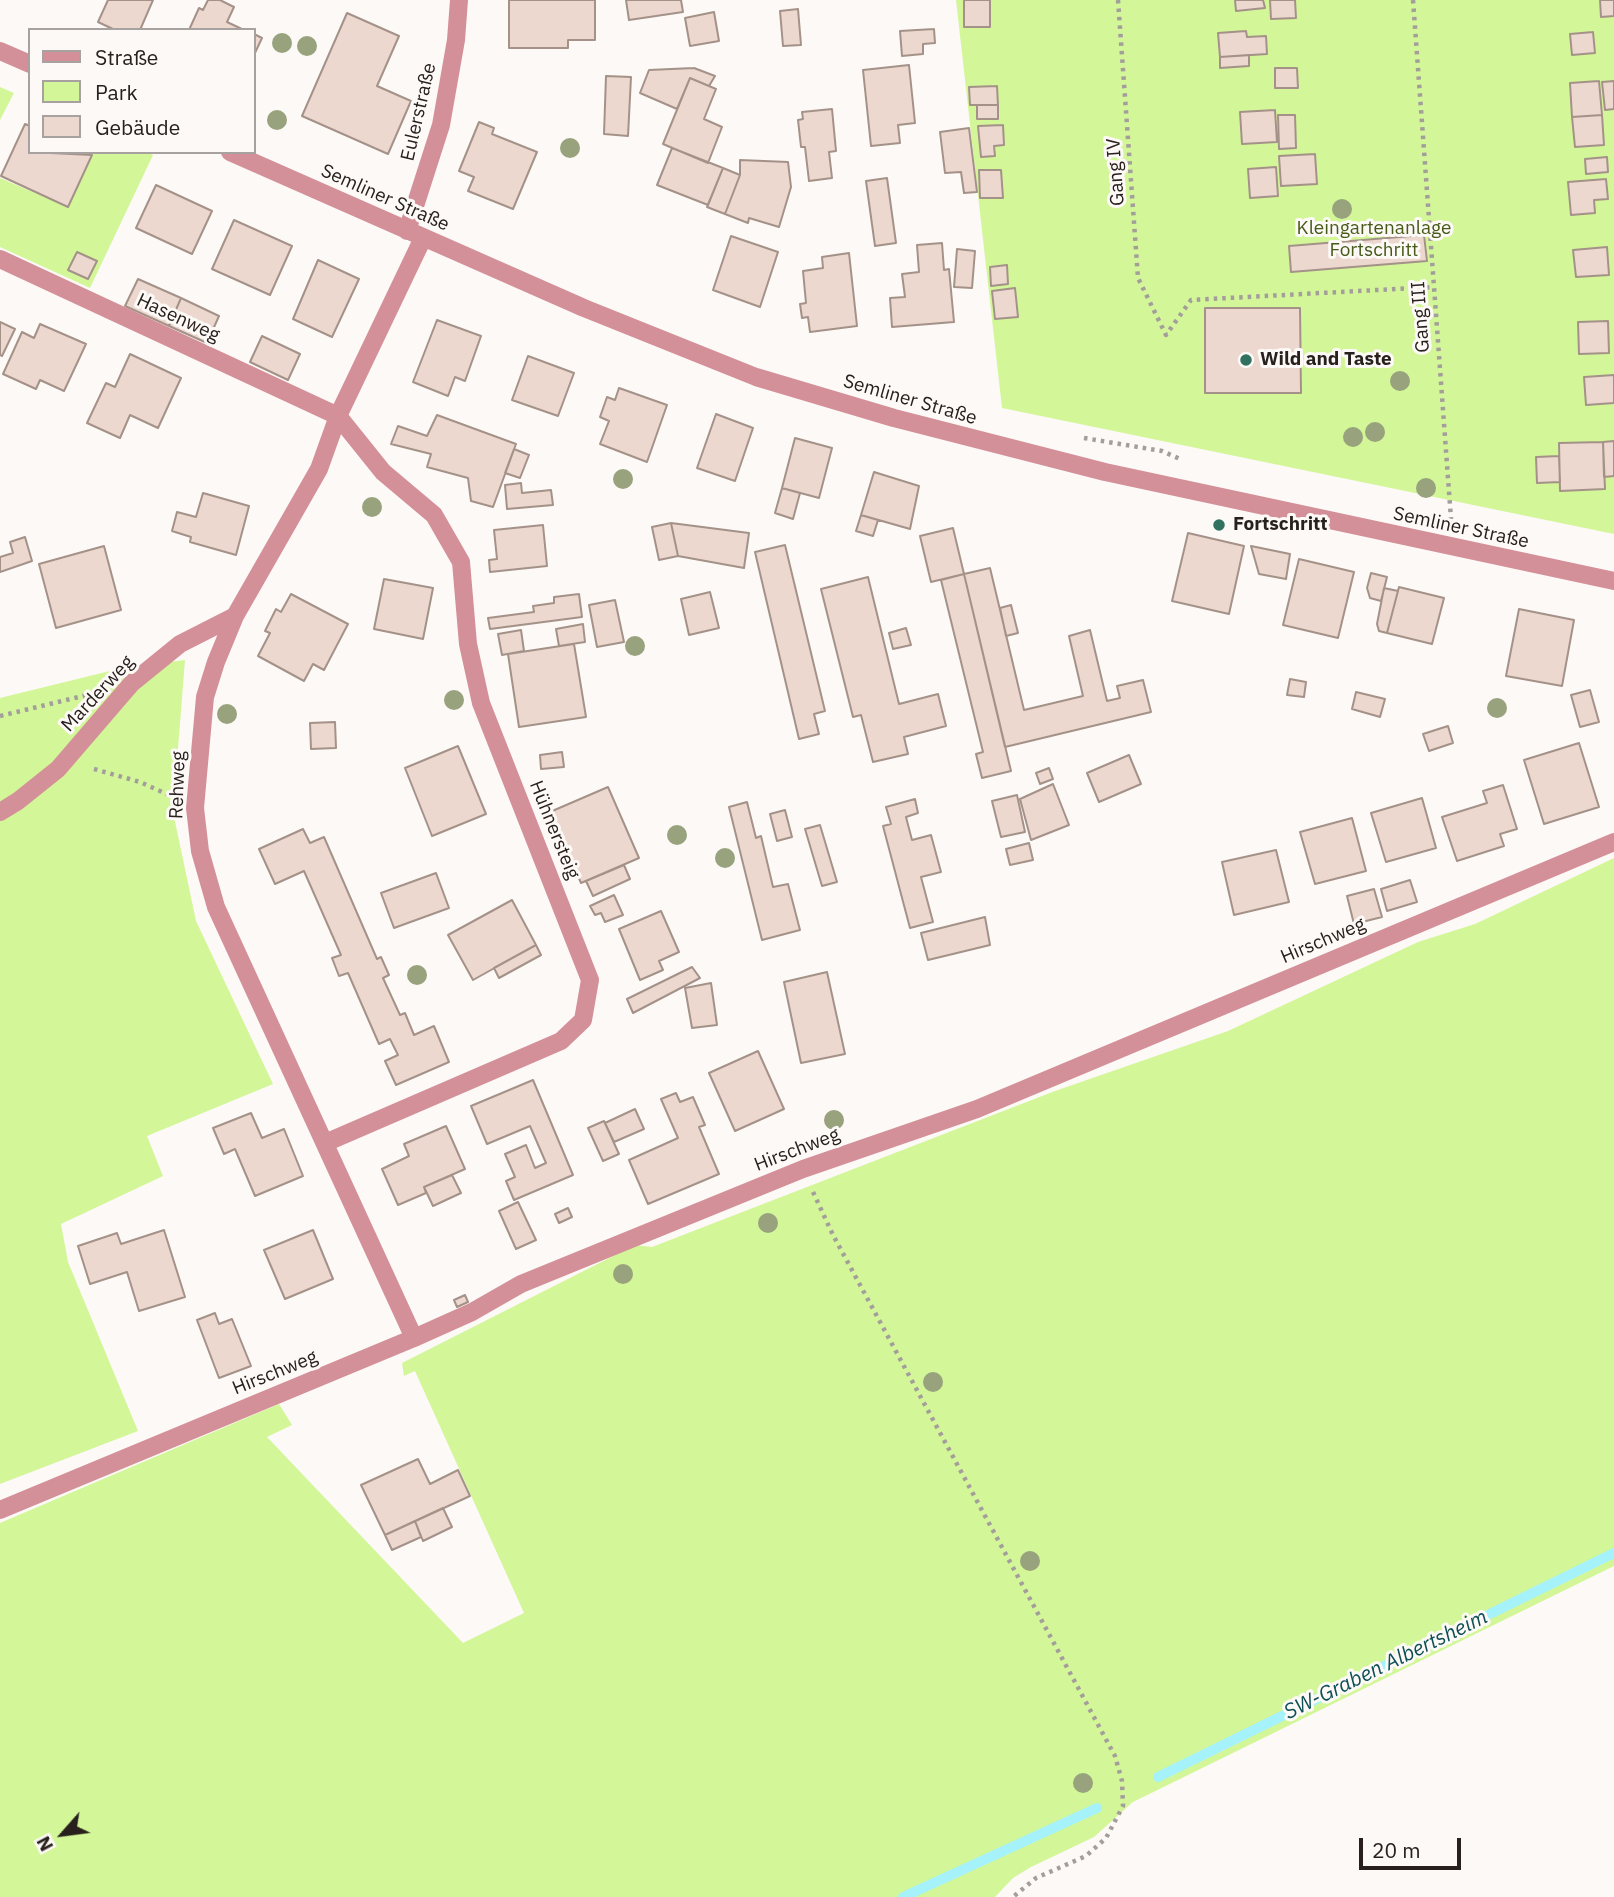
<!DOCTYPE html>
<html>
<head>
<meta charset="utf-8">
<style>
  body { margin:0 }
  #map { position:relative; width:1614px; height:1897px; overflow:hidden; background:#fdf9f7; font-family:"IBM Plex Sans",sans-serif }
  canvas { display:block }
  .legend { position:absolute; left:28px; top:28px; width:228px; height:126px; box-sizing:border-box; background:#fdf9f7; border:2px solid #a7a29f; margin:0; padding:9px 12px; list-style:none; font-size:21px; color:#27201c }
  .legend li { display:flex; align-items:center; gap:14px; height:35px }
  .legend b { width:35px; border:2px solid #a7a29f }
  .north { position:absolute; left:28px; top:1799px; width:70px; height:70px; -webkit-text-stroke:5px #fdf9f7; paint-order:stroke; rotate:242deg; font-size:19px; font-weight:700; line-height:28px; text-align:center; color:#27201c }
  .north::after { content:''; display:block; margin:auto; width:24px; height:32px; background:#27201c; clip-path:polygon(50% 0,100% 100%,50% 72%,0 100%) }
  .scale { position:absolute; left:1359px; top:1838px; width:102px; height:32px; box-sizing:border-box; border:4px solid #27201c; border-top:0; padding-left:9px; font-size:21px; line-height:24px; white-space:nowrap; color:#27201c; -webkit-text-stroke:5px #fdf9f7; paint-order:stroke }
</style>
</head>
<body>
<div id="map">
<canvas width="1614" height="1897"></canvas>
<ul class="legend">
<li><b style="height:9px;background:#d49099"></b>Straße</li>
<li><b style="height:19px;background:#d3f699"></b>Park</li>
<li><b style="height:19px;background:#ecd8ce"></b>Gebäude</li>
</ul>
<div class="north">N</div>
<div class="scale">20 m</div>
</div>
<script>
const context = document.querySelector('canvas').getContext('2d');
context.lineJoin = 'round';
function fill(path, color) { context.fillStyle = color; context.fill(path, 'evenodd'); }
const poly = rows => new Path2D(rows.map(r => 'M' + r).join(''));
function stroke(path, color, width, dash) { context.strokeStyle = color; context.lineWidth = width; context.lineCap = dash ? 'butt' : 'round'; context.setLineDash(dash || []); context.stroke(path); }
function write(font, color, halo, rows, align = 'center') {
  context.font = font + ' "IBM Plex Sans",sans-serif'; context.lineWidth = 6; context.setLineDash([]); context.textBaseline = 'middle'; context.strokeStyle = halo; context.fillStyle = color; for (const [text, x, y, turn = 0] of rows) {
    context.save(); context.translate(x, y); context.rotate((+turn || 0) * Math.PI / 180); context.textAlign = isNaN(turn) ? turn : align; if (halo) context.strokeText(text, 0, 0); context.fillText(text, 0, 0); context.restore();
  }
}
const green = poly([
  [956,0,1614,0,1614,534,1002,408],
  [0,87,14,93,0,120],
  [93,152,147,152,153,155,90,288,0,247,0,178,68,207],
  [185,660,173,812,196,921,273,1084,147,1136,163,1176,61,1224,68,1262,138,1431,0,1484,0,698,122,668],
  [1614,858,1614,1566,1133,1802,1094,1837,1031,1867,1013,1878,995,1897,0,1897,0,1523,279,1404,292,1425,267,1437,463,1643,524,1613,415,1371,404,1376,402,1363,635,1245,652,1247,1055,1091,1228,1031,1418,942,1475,924]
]);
const stream = poly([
  [1158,1777,1614,1553],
  [903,1897,1097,1808]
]);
const building = poly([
  [108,0,153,0,140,30,115,30,98,22,108,0],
  [208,0,220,0,234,7,227,22,244,30,189,30,199,8,203,10,208,0],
  [509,0,595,0,595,40,568,40,568,48,509,48,509,0],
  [626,0,681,0,683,12,629,20,626,0],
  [964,0,990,0,990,27,964,27,964,0],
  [1235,0,1263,0,1265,8,1236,11,1235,0],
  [1270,0,1295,0,1296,18,1271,19,1270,0],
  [1600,0,1614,0,1614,16,1601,17,1600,0],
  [798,9,801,45,783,46,780,11,798,9],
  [714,12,719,41,690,46,685,18,714,12],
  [347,13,399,36,377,86,411,101,388,154,302,116,347,13],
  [934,29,935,43,923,44,923,54,902,56,900,31,934,29],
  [1246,31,1247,37,1266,36,1267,54,1220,57,1218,33,1246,31],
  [1593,32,1595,53,1572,55,1570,34,1593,32],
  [254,34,262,38,254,55,254,34],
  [1249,55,1249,66,1220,68,1220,57,1249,55],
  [909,65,915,123,898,125,900,143,871,146,863,70,909,65],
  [694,68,715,76,709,86,690,78,677,109,640,93,649,70,694,68],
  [1275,68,1297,68,1298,88,1275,88,1275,68],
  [606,76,631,77,628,136,604,134,606,76],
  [690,78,716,89,704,119,722,127,708,163,663,144,690,78],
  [1599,81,1602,115,1572,117,1570,83,1599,81],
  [1614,81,1614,109,1605,110,1602,82,1614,81],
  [997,86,998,105,970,105,969,87,997,86],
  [977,105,998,105,998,119,977,119,977,105],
  [832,109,836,151,829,152,832,178,809,181,805,147,801,147,798,120,803,119,802,112,832,109],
  [1275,110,1277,142,1242,144,1240,112,1275,110],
  [1278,115,1295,115,1296,148,1279,149,1278,115],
  [1602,115,1604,145,1575,147,1572,117,1602,115],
  [479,122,494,128,492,134,537,152,513,209,468,191,474,177,459,171,479,122],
  [25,124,30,126,30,152,92,155,68,207,1,176,25,124],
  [1003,125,1004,145,994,146,995,156,981,157,978,126,1003,125],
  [969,128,977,192,964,193,961,172,945,173,940,132,969,128],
  [672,148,723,168,708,205,657,185,672,148],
  [1315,154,1317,184,1281,186,1279,156,1315,154],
  [1607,157,1608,172,1586,174,1585,159,1607,157],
  [740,160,788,162,791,187,779,227,749,218,748,223,725,214,740,175,740,160],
  [1276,167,1278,196,1250,198,1248,169,1276,167],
  [723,168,740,175,725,214,707,207,723,168],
  [979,170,1001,170,1003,198,980,198,979,170],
  [887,178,896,243,875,246,866,181,887,178],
  [1606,179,1608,199,1594,200,1595,213,1571,215,1568,182,1606,179],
  [156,185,212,211,192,254,136,228,156,185],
  [234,220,292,246,270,295,212,269,234,220],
  [1424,235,1427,261,1291,272,1289,246,1424,235],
  [731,236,778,252,760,307,713,290,731,236],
  [942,243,944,270,949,269,954,322,892,327,890,298,905,297,902,274,919,272,917,245,942,243],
  [1607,247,1609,275,1576,277,1573,250,1607,247],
  [957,249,975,251,972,288,954,287,957,249],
  [77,252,97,261,88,279,68,270,77,252],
  [849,253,857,326,810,332,808,317,802,318,800,304,806,303,803,271,823,268,822,257,849,253],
  [318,260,359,279,332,337,293,319,318,260],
  [1007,265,1008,284,991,286,990,267,1007,265],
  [138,279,181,298,169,326,125,306,138,279],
  [1015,288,1018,317,995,319,992,291,1015,288],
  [181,298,219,316,207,343,169,326,181,298],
  [1205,308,1300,308,1301,393,1205,393,1205,308],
  [437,320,481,336,465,381,455,377,448,396,413,382,437,320],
  [1608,321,1609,353,1579,354,1578,322,1608,321],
  [0,322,15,329,2,356,0,355,0,322],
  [40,324,86,344,64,391,40,380,36,389,3,374,22,332,34,338,40,324],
  [262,336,300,354,288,380,250,362,262,336],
  [130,354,181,378,158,428,130,415,120,438,87,423,106,383,115,387,130,354],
  [528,356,574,373,558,416,512,400,528,356],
  [1614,375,1614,403,1586,405,1584,377,1614,375],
  [619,388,667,405,647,462,600,444,609,421,600,417,607,397,615,400,619,388],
  [716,414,753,428,735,481,697,468,716,414],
  [437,415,516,444,493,507,471,501,468,478,427,467,431,454,391,444,398,426,427,436,437,415],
  [795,438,832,448,819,498,782,488,795,438],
  [1614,441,1614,476,1604,477,1603,442,1614,441],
  [1603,442,1605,489,1560,491,1559,443,1603,442],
  [514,449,529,455,520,478,505,473,514,449],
  [1559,456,1560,482,1537,483,1536,457,1559,456],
  [874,472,919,486,910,529,861,515,874,472],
  [521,483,522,493,551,490,553,505,507,509,505,485,521,483],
  [782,488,800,493,793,519,775,513,782,488],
  [203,493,249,506,236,555,190,542,191,537,172,531,177,512,196,517,203,493],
  [861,515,878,520,873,536,856,531,861,515],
  [671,523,678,556,659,560,652,527,671,523],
  [671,523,749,533,744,568,678,556,671,523],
  [543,525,547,566,490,572,489,560,497,559,494,530,543,525],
  [953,528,964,574,931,582,920,536,953,528],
  [1188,533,1244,546,1229,614,1172,601,1188,533],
  [25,537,32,561,0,572,0,557,13,553,10,542,25,537],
  [785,545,825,711,814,714,819,734,799,739,755,552,785,545],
  [104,546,121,610,56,628,39,564,104,546],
  [1251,546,1290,554,1286,579,1259,574,1251,546],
  [1299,559,1354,572,1338,638,1283,625,1299,559],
  [990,568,1024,710,1083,696,1069,636,1090,630,1107,701,1120,698,1117,686,1143,680,1151,712,1005,747,964,574,990,568],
  [1371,573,1387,577,1381,601,1370,598,1367,588,1371,573],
  [964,574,1011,771,982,778,976,754,983,752,941,580,964,574],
  [868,577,899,704,938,694,946,726,904,737,908,754,873,762,861,715,853,717,821,589,868,577],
  [384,579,433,588,423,639,374,629,384,579],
  [1399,587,1444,598,1432,644,1387,633,1399,587],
  [1384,588,1398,591,1387,633,1379,631,1377,624,1384,588],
  [710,592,719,628,689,635,681,599,710,592],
  [291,594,348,624,324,670,313,664,304,681,258,656,270,633,265,631,276,609,281,612,291,594],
  [579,594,582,617,490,629,488,618,534,612,533,606,554,603,554,597,579,594],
  [615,600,624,642,597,647,589,605,615,600],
  [1011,605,1018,633,1006,636,1000,608,1011,605],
  [1519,609,1574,620,1562,686,1506,676,1519,609],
  [583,624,585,642,559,646,556,629,583,624],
  [906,628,911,645,893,649,889,633,906,628],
  [521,630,524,651,502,655,498,634,521,630],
  [574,644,586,717,519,727,508,654,574,644],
  [1290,679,1306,682,1304,697,1287,695,1290,679],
  [1590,690,1599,722,1580,727,1571,695,1590,690],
  [1356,692,1385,699,1380,717,1352,709,1356,692],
  [335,722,336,748,311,749,310,723,335,722],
  [1448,726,1453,743,1429,751,1423,734,1448,726],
  [1579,743,1599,807,1544,824,1524,760,1579,743],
  [458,746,486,814,432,836,405,768,458,746],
  [562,752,564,767,541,769,540,755,562,752],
  [1129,755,1141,784,1099,802,1087,773,1129,755],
  [1049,768,1053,779,1040,784,1036,773,1049,768],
  [1053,784,1069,825,1031,840,1020,799,1053,784],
  [1503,785,1517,829,1500,834,1504,846,1457,861,1442,817,1487,803,1483,791,1503,785],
  [608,787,639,858,581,883,550,812,608,787],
  [1017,795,1025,832,1001,837,992,801,1017,795],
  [1422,798,1436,848,1386,862,1371,813,1422,798],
  [915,799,918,813,906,817,912,840,931,835,941,872,921,877,933,922,910,928,883,826,891,824,886,807,915,799],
  [747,802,756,838,761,836,773,887,788,884,800,930,762,940,729,807,747,802],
  [785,810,792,837,777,841,770,814,785,810],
  [1352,818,1366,871,1315,884,1300,832,1352,818],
  [820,825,837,882,822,886,805,829,820,825],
  [303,829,310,843,324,837,377,959,381,957,389,975,383,978,400,1015,405,1013,414,1035,434,1026,449,1062,396,1085,385,1061,398,1055,390,1039,379,1044,348,973,339,976,332,958,341,955,304,871,275,884,259,849,303,829],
  [1029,843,1033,860,1010,865,1006,849,1029,843],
  [1276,850,1289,902,1234,915,1222,862,1276,850],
  [624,865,630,879,593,896,586,881,624,865],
  [436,873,449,908,394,928,381,893,436,873],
  [1410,880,1417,902,1387,911,1381,889,1410,880],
  [1374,889,1382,917,1354,924,1347,896,1374,889],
  [614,895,623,915,605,922,601,913,595,915,590,906,614,895],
  [512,900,536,945,473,980,448,935,512,900],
  [661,911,679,952,659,961,663,970,640,980,619,929,661,911],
  [985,917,990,945,928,960,921,933,985,917],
  [536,945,541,955,499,978,494,968,536,945],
  [692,967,700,978,633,1013,627,999,692,967],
  [827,972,845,1054,801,1063,784,982,827,972],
  [711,983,717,1025,692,1028,685,988,711,983],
  [758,1051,784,1109,735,1131,709,1073,758,1051],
  [533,1080,573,1175,514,1200,506,1181,515,1177,505,1154,526,1145,535,1168,546,1163,530,1126,487,1144,471,1106,533,1080],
  [676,1093,680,1102,693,1097,705,1125,699,1127,719,1174,648,1204,629,1160,678,1138,661,1099,676,1093],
  [635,1109,644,1129,614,1142,605,1123,635,1109],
  [251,1113,262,1138,284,1129,303,1176,255,1196,235,1149,224,1154,213,1128,251,1113],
  [604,1121,619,1154,603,1161,588,1128,604,1121],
  [446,1126,465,1169,424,1187,426,1193,398,1205,382,1169,409,1156,404,1144,446,1126],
  [452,1175,461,1193,433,1206,424,1187,452,1175],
  [518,1202,536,1240,516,1249,499,1211,518,1202],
  [568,1208,572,1217,559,1223,555,1214,568,1208],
  [164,1230,185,1297,139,1311,127,1272,90,1284,78,1246,117,1233,121,1244,164,1230],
  [313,1230,333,1279,285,1299,264,1250,313,1230],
  [465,1295,468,1302,457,1307,454,1300,465,1295],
  [215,1313,219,1324,232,1319,251,1366,219,1378,197,1320,215,1313],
  [418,1459,430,1484,458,1470,470,1496,385,1535,361,1485,418,1459],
  [443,1508,452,1527,423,1541,415,1521,443,1508],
  [415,1521,421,1537,392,1550,385,1535,415,1521]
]);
const path = poly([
  [1118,0,1138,278,1166,335,1191,300,1433,287],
  [1413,0,1451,519],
  [1084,438,1162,451,1180,459],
  [0,716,87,695],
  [94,769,140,782,171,796],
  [813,1192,833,1235,1115,1756,1122,1781,1123,1806,1106,1838,1086,1856,1036,1878,1013,1897]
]);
const minor = poly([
  [0,51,30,64],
  [230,152,584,308,756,377,894,418,1105,472,1614,581],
  [407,231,441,125,456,40,459,0],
  [0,259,338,416,383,472,434,515,461,562,468,644,481,703,590,980,583,1020,561,1041,325,1143],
  [0,812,18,801,58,769,132,683,180,644,235,616],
  [414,1338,216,907,200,851,195,808,205,697,216,662,235,616,319,469,338,416,423,238],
  [0,1510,414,1338,472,1312,521,1284,803,1169,977,1109,1614,842]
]);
const trees = [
  [282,43],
  [307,46],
  [277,120],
  [570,148],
  [1342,209],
  [1400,381],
  [1375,432],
  [1353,437],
  [623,479],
  [1426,488],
  [372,507],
  [635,646],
  [454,700],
  [1497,708],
  [227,714],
  [677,835],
  [725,858],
  [417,975],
  [834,1120],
  [768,1223],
  [623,1274],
  [933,1382],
  [1030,1561],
  [1083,1783]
];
const markers = [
  [1246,360,7,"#307160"],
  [1219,525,7,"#307160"]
];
const streetNames = [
  ["Eulerstraße",419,112,-77],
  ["Gang IV",1116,172,-94],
  ["Semliner Straße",385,198,24],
  ["Gang III",1421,317,-94],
  ["Hasenweg",178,318,25],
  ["Semliner Straße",910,400,16],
  ["Semliner Straße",1461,528,12],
  ["Marderweg",98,694,-47],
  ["Rehweg",178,785,-88],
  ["Hühnersteig",554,830,68],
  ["Hirschweg",1323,941,-23],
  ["Hirschweg",797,1150,-21],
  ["Hirschweg",275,1373,-22]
];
const parkNames = [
  ["Kleingartenanlage",1374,229],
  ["Fortschritt",1374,251]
];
const poiNames = [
  ["Wild and Taste",1260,360],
  ["Fortschritt",1233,525]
];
const waterNames = [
  ["SW-Graben Albertsheim",1386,1665,-26]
];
fill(green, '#d3f699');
stroke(stream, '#a6f2fa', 10);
fill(building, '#ecd8ce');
stroke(building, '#a49288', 2);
stroke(path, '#a49e9b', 4.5, [3.5, 5]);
stroke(minor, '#d49099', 18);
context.fillStyle = '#98a27d';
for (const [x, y] of trees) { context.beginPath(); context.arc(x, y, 10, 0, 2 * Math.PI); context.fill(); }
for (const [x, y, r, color] of markers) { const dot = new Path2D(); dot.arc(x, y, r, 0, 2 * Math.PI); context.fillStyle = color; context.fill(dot); stroke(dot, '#fdf9f7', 2.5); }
write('19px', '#27201c', '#fdf9f7', streetNames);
write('19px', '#465b1a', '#fdf9f7', parkNames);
write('bold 19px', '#27201c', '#fdf9f7', poiNames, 'left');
write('italic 21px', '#0d4f55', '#fdf9f7', waterNames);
</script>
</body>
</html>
